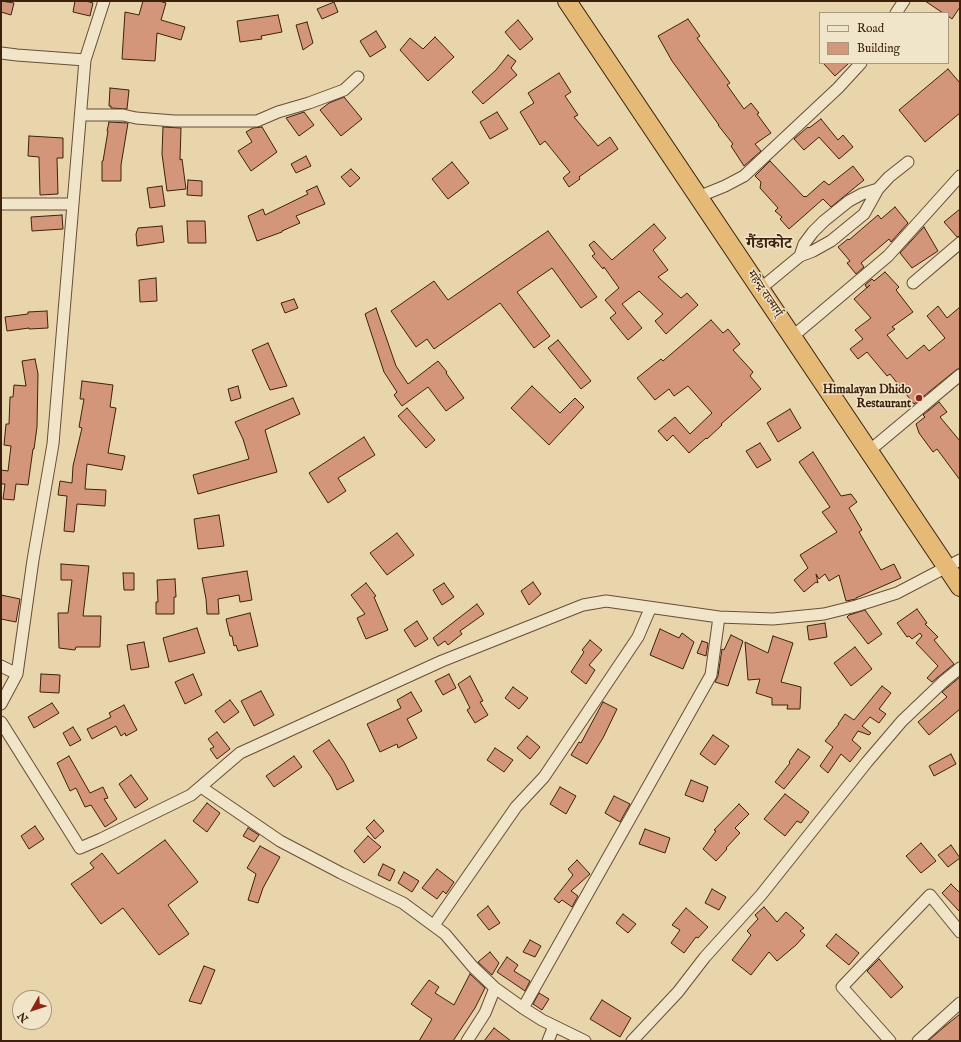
<!DOCTYPE html>
<html>
<head>
<meta charset="utf-8">
<style>
  body { margin:0 }
  #map { position:relative; width:961px; height:1042px; overflow:hidden; background:#e8d5ac; font-family:"IM FELL English",serif }
  canvas { display:block }
  .frame { position:absolute; inset:0; border:2px solid #3e210d; pointer-events:none }
  .legend { position:absolute; left:819px; top:12px; width:130px; height:52px; box-sizing:border-box; background:#f0e4c9; border:1px solid #a9967e; margin:0; padding:5px 7px; list-style:none; font-size:12px; color:#3e210d }
  .legend li { display:flex; align-items:center; gap:8px; height:20px }
  .legend b { width:20px; border:1px solid #a9967e }
  .north { position:absolute; left:12px; top:990px; width:40px; height:40px; box-sizing:border-box; background:#f0e4c9; border:1px solid #a9967e; border-radius:50%; rotate:231deg; font-size:11px; font-weight:700; line-height:16px; text-align:center; color:#3e210d }
  .north::after { content:''; display:block; margin:auto; width:14px; height:18px; background:#8f2418; clip-path:polygon(50% 0,100% 100%,50% 72%,0 100%) }
</style>
</head>
<body>
<div id="map">
<canvas width="961" height="1042"></canvas>
<div class="frame"></div>
<ul class="legend">
<li><b style="height:5px;background:#f0e4c9"></b>Road</li>
<li><b style="height:11px;background:#d3967a"></b>Building</li>
</ul>
<div class="north">N</div>
</div>
<script>
const context = document.querySelector('canvas').getContext('2d');
context.lineJoin = 'round';
function fill(path, color) { context.fillStyle = color; context.fill(path, 'evenodd'); }
const poly = rows => new Path2D(rows.map(r => 'M' + r).join(''));
function stroke(path, color, width, dash) { context.strokeStyle = color; context.lineWidth = width; context.lineCap = dash ? 'butt' : 'round'; context.setLineDash(dash || []); context.stroke(path); }
function write(font, color, halo, rows, align = 'center') {
  context.font = font + ' "IM FELL English","Noto Serif Devanagari",serif'; context.lineWidth = 3; context.setLineDash([]); context.textBaseline = 'middle'; context.strokeStyle = halo; context.fillStyle = color; for (const [text, x, y, turn = 0] of rows) {
    context.save(); context.translate(x, y); context.rotate((+turn || 0) * Math.PI / 180); context.textAlign = isNaN(turn) ? turn : align; if (halo) context.strokeText(text, 0, 0); context.fillText(text, 0, 0); context.restore();
  }
}
const building = poly([
  [1,1,14,3,11,15,1,12,1,1],
  [75,1,86,1,93,3,90,16,73,12,75,1],
  [143,1,159,1,166,3,161,20,185,27,181,40,157,33,155,61,122,59,125,12,139,15,143,1],
  [925,1,960,1,960,7,952,19,948,16,948,13,943,13,925,1],
  [334,2,338,12,322,19,317,9,334,2],
  [278,15,282,32,261,36,262,39,240,42,237,21,278,15],
  [688,19,700,36,697,38,730,83,727,85,744,109,751,103,759,113,757,114,771,133,755,144,761,151,744,166,731,146,733,144,718,125,719,125,672,61,658,36,688,19],
  [518,20,533,39,520,50,505,32,518,20],
  [307,22,313,43,303,50,296,25,307,22],
  [376,31,386,47,370,57,360,41,376,31],
  [435,37,454,57,428,81,400,50,410,38,423,49,435,37],
  [508,55,516,61,511,68,517,75,483,104,472,92,496,70,508,55],
  [823,63,849,63,835,76,823,63],
  [948,69,960,83,960,113,925,142,899,110,948,69],
  [559,73,571,92,565,96,578,115,574,117,598,146,610,137,618,149,579,177,580,179,569,187,563,178,570,172,545,141,540,145,520,112,534,103,528,93,559,73],
  [110,88,129,90,127,109,111,108,111,106,109,106,110,88],
  [344,97,362,119,341,136,320,110,329,103,344,97],
  [304,112,314,125,299,136,286,118,304,112],
  [497,112,508,129,490,139,480,122,497,112],
  [821,119,838,140,843,135,853,147,839,159,819,137,804,150,794,139,808,127,809,128,821,119],
  [109,122,128,123,121,165,121,181,102,181,102,161,103,161,108,131,107,131,109,122],
  [163,127,181,128,180,160,182,159,186,189,167,191,162,154,163,127],
  [262,127,277,152,251,171,238,151,252,142,246,132,253,128,262,127],
  [29,136,63,138,63,158,57,158,58,194,40,195,39,157,28,156,29,136],
  [306,156,311,166,296,173,291,164,306,156],
  [770,161,804,197,805,196,806,197,824,181,829,185,853,166,864,180,831,207,823,199,789,229,780,219,782,217,775,211,778,208,760,188,761,182,755,176,770,161],
  [452,162,469,183,448,199,432,179,452,162],
  [351,169,360,178,350,187,341,177,351,169],
  [188,180,202,181,202,196,187,195,188,180],
  [162,186,165,206,150,208,147,188,162,186],
  [317,186,325,204,296,216,300,223,282,231,282,232,257,241,248,216,263,209,265,215,308,194,306,191,317,186],
  [895,207,908,223,891,242,889,239,861,263,864,267,856,274,847,263,850,261,838,247,848,239,849,240,878,215,881,219,895,207],
  [960,209,960,236,957,237,944,222,960,209],
  [62,215,63,229,32,231,31,217,62,215],
  [187,221,205,221,206,243,188,243,187,221],
  [654,224,666,238,653,250,668,270,658,277,681,298,687,293,698,305,666,334,655,321,663,314,639,291,622,304,642,328,628,340,610,318,616,313,605,300,619,288,604,267,603,269,592,256,595,254,589,245,594,241,612,260,654,224],
  [162,226,164,242,137,246,136,234,138,228,162,226],
  [924,227,938,251,912,268,900,253,924,227],
  [548,231,597,297,581,308,552,268,517,292,550,336,534,348,500,303,434,349,427,339,416,347,391,311,434,281,448,300,548,231],
  [885,272,899,287,896,290,913,312,892,327,895,329,887,335,907,359,924,345,929,351,945,338,927,316,938,306,947,318,960,307,960,368,956,370,914,404,890,374,887,376,867,352,858,359,850,349,863,339,855,330,871,318,854,299,870,285,867,288,865,285,872,279,874,281,885,272],
  [156,278,157,301,140,302,139,280,156,278],
  [294,299,298,308,285,313,281,303,294,299],
  [376,308,396,366,408,384,438,361,447,372,446,373,464,398,446,411,428,387,402,406,394,395,397,392,384,372,365,314,376,308],
  [47,311,48,328,29,329,29,328,7,331,5,317,28,314,28,312,47,311],
  [711,320,723,333,728,329,740,344,733,350,753,372,750,376,761,389,721,424,722,425,707,439,706,438,689,453,673,435,667,441,658,431,675,417,690,434,712,413,688,386,674,396,669,389,655,400,637,378,661,359,663,361,711,320],
  [558,340,591,381,581,389,548,348,558,340],
  [268,343,287,386,270,390,252,350,268,343],
  [35,359,38,374,37,427,34,449,33,449,28,485,16,484,14,500,3,499,5,484,1,484,1,470,8,471,11,446,4,445,6,424,9,424,10,397,13,397,14,385,26,386,22,361,35,359],
  [82,381,113,385,110,407,116,408,108,453,125,456,122,470,87,464,85,489,106,490,105,506,77,504,74,532,64,531,67,496,58,495,60,481,72,483,73,466,82,428,79,427,84,399,80,399,82,381],
  [238,386,241,398,231,401,228,389,238,386],
  [532,386,560,413,575,398,584,407,549,445,511,408,532,386],
  [293,398,300,414,265,430,277,472,198,494,193,475,249,459,243,439,235,422,293,398],
  [939,402,947,412,940,417,960,441,960,480,937,449,933,452,919,433,916,424,925,417,923,415,939,402],
  [407,408,435,440,426,448,398,416,407,408],
  [790,409,801,428,778,442,767,423,790,409],
  [364,437,375,455,338,478,346,491,328,503,309,473,364,437],
  [760,443,771,460,757,468,746,451,760,443],
  [813,452,841,496,851,494,857,502,849,508,862,530,859,532,881,570,894,564,901,578,856,598,856,599,846,601,839,575,829,581,825,574,819,579,816,574,818,583,816,582,804,592,794,580,808,568,800,555,837,532,822,512,830,507,799,462,813,452],
  [219,515,224,546,198,549,194,519,219,515],
  [397,533,414,555,387,575,370,553,397,533],
  [61,564,89,566,83,616,101,616,100,647,76,647,75,650,59,648,58,613,68,613,72,580,61,580,61,564],
  [247,571,252,600,240,602,239,595,218,599,219,614,207,614,206,599,202,578,247,571],
  [123,573,134,573,134,590,124,590,123,573],
  [175,579,176,597,174,597,174,614,156,614,156,602,158,602,157,580,175,579],
  [533,582,541,594,529,605,521,591,533,582],
  [366,583,376,596,374,597,388,630,366,639,357,618,365,614,351,595,366,583],
  [444,583,454,597,442,605,433,590,444,583],
  [1,595,20,599,16,622,1,619,1,595],
  [477,604,484,614,460,631,462,634,448,645,445,641,438,646,433,638,477,604],
  [917,609,927,623,925,624,938,637,934,640,954,664,932,682,927,678,938,666,916,643,922,636,920,633,912,639,909,636,907,637,897,623,917,609],
  [865,610,882,634,868,644,847,617,849,615,865,610],
  [250,613,258,646,238,651,236,645,234,646,232,636,230,636,226,619,250,613],
  [417,621,428,639,415,647,404,630,417,621],
  [825,623,827,637,809,640,807,626,825,623],
  [197,628,205,653,169,662,163,638,197,628],
  [660,629,679,638,682,633,694,642,683,669,650,655,660,629],
  [731,635,743,641,728,686,715,682,718,676,722,649,724,650,731,635],
  [773,636,793,643,781,682,801,687,800,709,787,709,788,705,772,705,772,698,756,693,760,679,748,680,745,642,768,653,773,636],
  [590,640,602,650,589,665,595,670,586,684,571,672,584,652,582,650,590,640],
  [702,641,708,643,706,656,697,653,702,641],
  [144,642,149,667,131,670,127,645,144,642],
  [855,647,872,669,851,686,834,663,855,647],
  [41,674,60,675,59,693,40,692,41,674],
  [193,674,202,695,185,704,175,682,193,674],
  [449,674,456,688,443,695,435,681,449,674],
  [470,676,483,701,480,702,488,715,475,723,467,710,470,708,458,684,470,676],
  [960,677,960,709,929,735,918,722,947,697,942,692,960,677],
  [882,686,891,693,879,709,886,714,879,723,870,717,862,726,871,733,869,735,858,731,852,740,861,748,850,762,841,754,828,773,820,766,833,747,825,741,839,724,838,724,845,714,854,720,882,686],
  [513,687,528,698,519,709,505,698,513,687],
  [261,691,274,715,254,726,241,701,261,691],
  [411,692,422,711,407,719,417,738,398,748,397,744,380,752,367,724,401,708,397,700,411,692],
  [230,700,239,712,224,723,215,711,230,700],
  [603,702,617,709,603,738,587,764,571,755,579,742,581,743,603,702],
  [52,703,59,713,34,728,28,717,52,703],
  [124,705,137,730,126,736,125,733,121,736,116,726,92,739,87,729,111,717,109,713,124,705],
  [73,727,81,740,70,746,63,733,73,727],
  [217,732,230,749,217,759,210,749,214,747,208,739,217,732],
  [713,735,729,746,715,765,700,754,713,735],
  [527,736,540,747,530,759,517,748,527,736],
  [329,740,344,762,354,781,337,790,331,777,313,751,329,740],
  [495,748,513,760,504,772,487,760,495,748],
  [798,749,810,757,784,789,775,782,790,763,789,762,798,749],
  [951,754,956,764,934,776,929,766,951,754],
  [69,756,90,793,103,787,108,798,104,799,117,819,105,827,91,805,85,807,76,788,70,791,57,763,69,756],
  [294,756,302,767,274,787,266,776,294,756],
  [131,775,148,799,135,808,119,784,131,775],
  [691,780,708,787,703,802,685,795,691,780],
  [560,787,576,796,566,814,550,804,560,787],
  [785,794,809,812,801,823,797,821,785,836,764,819,785,794],
  [614,796,630,804,620,822,605,813,614,796],
  [207,803,220,813,207,832,193,821,207,803],
  [739,804,749,814,735,828,740,833,726,848,727,849,716,861,703,849,716,831,714,830,739,804],
  [374,820,384,831,375,839,366,828,374,820],
  [35,826,44,839,29,849,21,836,35,826],
  [248,828,259,835,254,842,243,836,248,828],
  [645,829,670,838,665,853,639,844,645,829],
  [368,836,381,847,364,863,354,851,368,836],
  [165,840,198,882,168,905,189,934,159,955,123,908,101,924,71,884,94,868,90,863,102,853,118,874,165,840],
  [921,843,936,861,921,873,906,856,921,843],
  [951,845,960,858,948,867,938,855,951,845],
  [260,846,280,857,263,888,258,903,248,900,256,874,247,868,260,846],
  [577,860,590,874,571,891,578,896,572,907,562,900,559,903,554,899,573,875,568,869,577,860],
  [383,864,395,870,390,881,378,875,383,864],
  [437,869,454,882,446,894,443,891,437,899,422,888,437,869],
  [404,872,419,881,412,892,398,883,404,872],
  [951,884,960,893,960,912,942,893,951,884],
  [712,889,726,897,719,910,705,903,712,889],
  [488,906,500,923,489,930,477,915,488,906],
  [764,907,777,922,786,912,804,928,800,931,805,935,796,945,777,961,769,952,751,975,732,960,751,935,747,931,758,919,755,915,764,907],
  [686,908,708,927,698,938,696,937,684,953,671,943,680,930,672,925,686,908],
  [623,914,636,924,628,933,616,923,623,914],
  [836,934,859,953,849,965,826,946,836,934],
  [530,940,541,946,535,957,523,952,530,940],
  [490,952,499,963,492,975,478,962,490,952],
  [507,957,518,965,514,971,530,981,525,991,497,972,507,957],
  [879,959,903,987,891,998,867,971,879,959],
  [204,966,215,970,201,1004,189,1001,204,966],
  [470,974,485,988,475,1008,453,1041,419,1041,432,1019,411,1004,429,980,439,987,435,993,454,1005,470,974],
  [539,993,549,999,542,1010,533,1004,539,993],
  [602,1000,631,1018,620,1037,590,1019,602,1000],
  [960,1014,960,1041,928,1041,944,1027,960,1014],
  [494,1028,511,1041,484,1041,494,1028]
]);
const minor = poly([
  [896,13,904,1],
  [1,53,17,55,85,60],
  [81,115,123,115,136,118,174,121,257,121,278,112,309,103,344,90,358,77],
  [698,197,725,186,744,176,838,88,861,63],
  [1,204,73,204],
  [800,256,804,244,813,232,824,221,849,201,862,194,878,189],
  [913,283,960,243],
  [760,289,800,256,813,251,831,241,864,214,878,189,889,177,908,162],
  [792,337,888,256,960,176],
  [869,451,960,375],
  [1,666,17,674],
  [1,704,17,674,33,560,53,444,85,60,104,1],
  [1,722,80,848,101,839,191,795,240,753,442,661,583,605,606,601,719,617,773,619,824,614,856,606,897,593,960,560],
  [201,787,280,841,341,873,403,903,445,934,473,967,495,988,523,1008,542,1020,585,1041],
  [434,925,516,807,544,777,638,637,650,609],
  [523,1008,711,675,719,617],
  [467,1041,485,1013,495,988],
  [548,1041,554,1026],
  [632,1041,678,992,705,957,761,895,867,762,902,721,944,681,960,668],
  [890,1041,842,987,930,895,960,932],
  [918,1041,960,1003]
]);
const trunk = poly([
  [567,1,960,587]
]);
const markers = [
  [919,398,4,"#8f2418"]
];
const streetNames = [
  ["महेन्द्र राज्मार्ग्",764,294,56]
];
const poiNames = [
  ["Himalayan Dhido",911,391],
  ["Restaurant",911,405]
];
const districtNames = [
  ["गैंडाकोट",769,245]
];
fill(building, '#d3967a');
stroke(building, '#3e210d', 1);
stroke(minor, '#684e35', 13);
stroke(trunk, '#3e210d', 20);
stroke(minor, '#f0e4c9', 11);
stroke(trunk, '#e4ba76', 18);
for (const [x, y, r, color] of markers) { const dot = new Path2D(); dot.arc(x, y, r, 0, 2 * Math.PI); context.fillStyle = color; context.fill(dot); stroke(dot, '#f0e4c9', 1.5); }
write('12px', '#3e210d', '#f0e4c9', streetNames);
write('bold 12px', '#3e210d', '#f0e4c9', poiNames, 'right');
write('bold 16px', '#3e210d', '#f0e4c9', districtNames);
</script>
</body>
</html>
